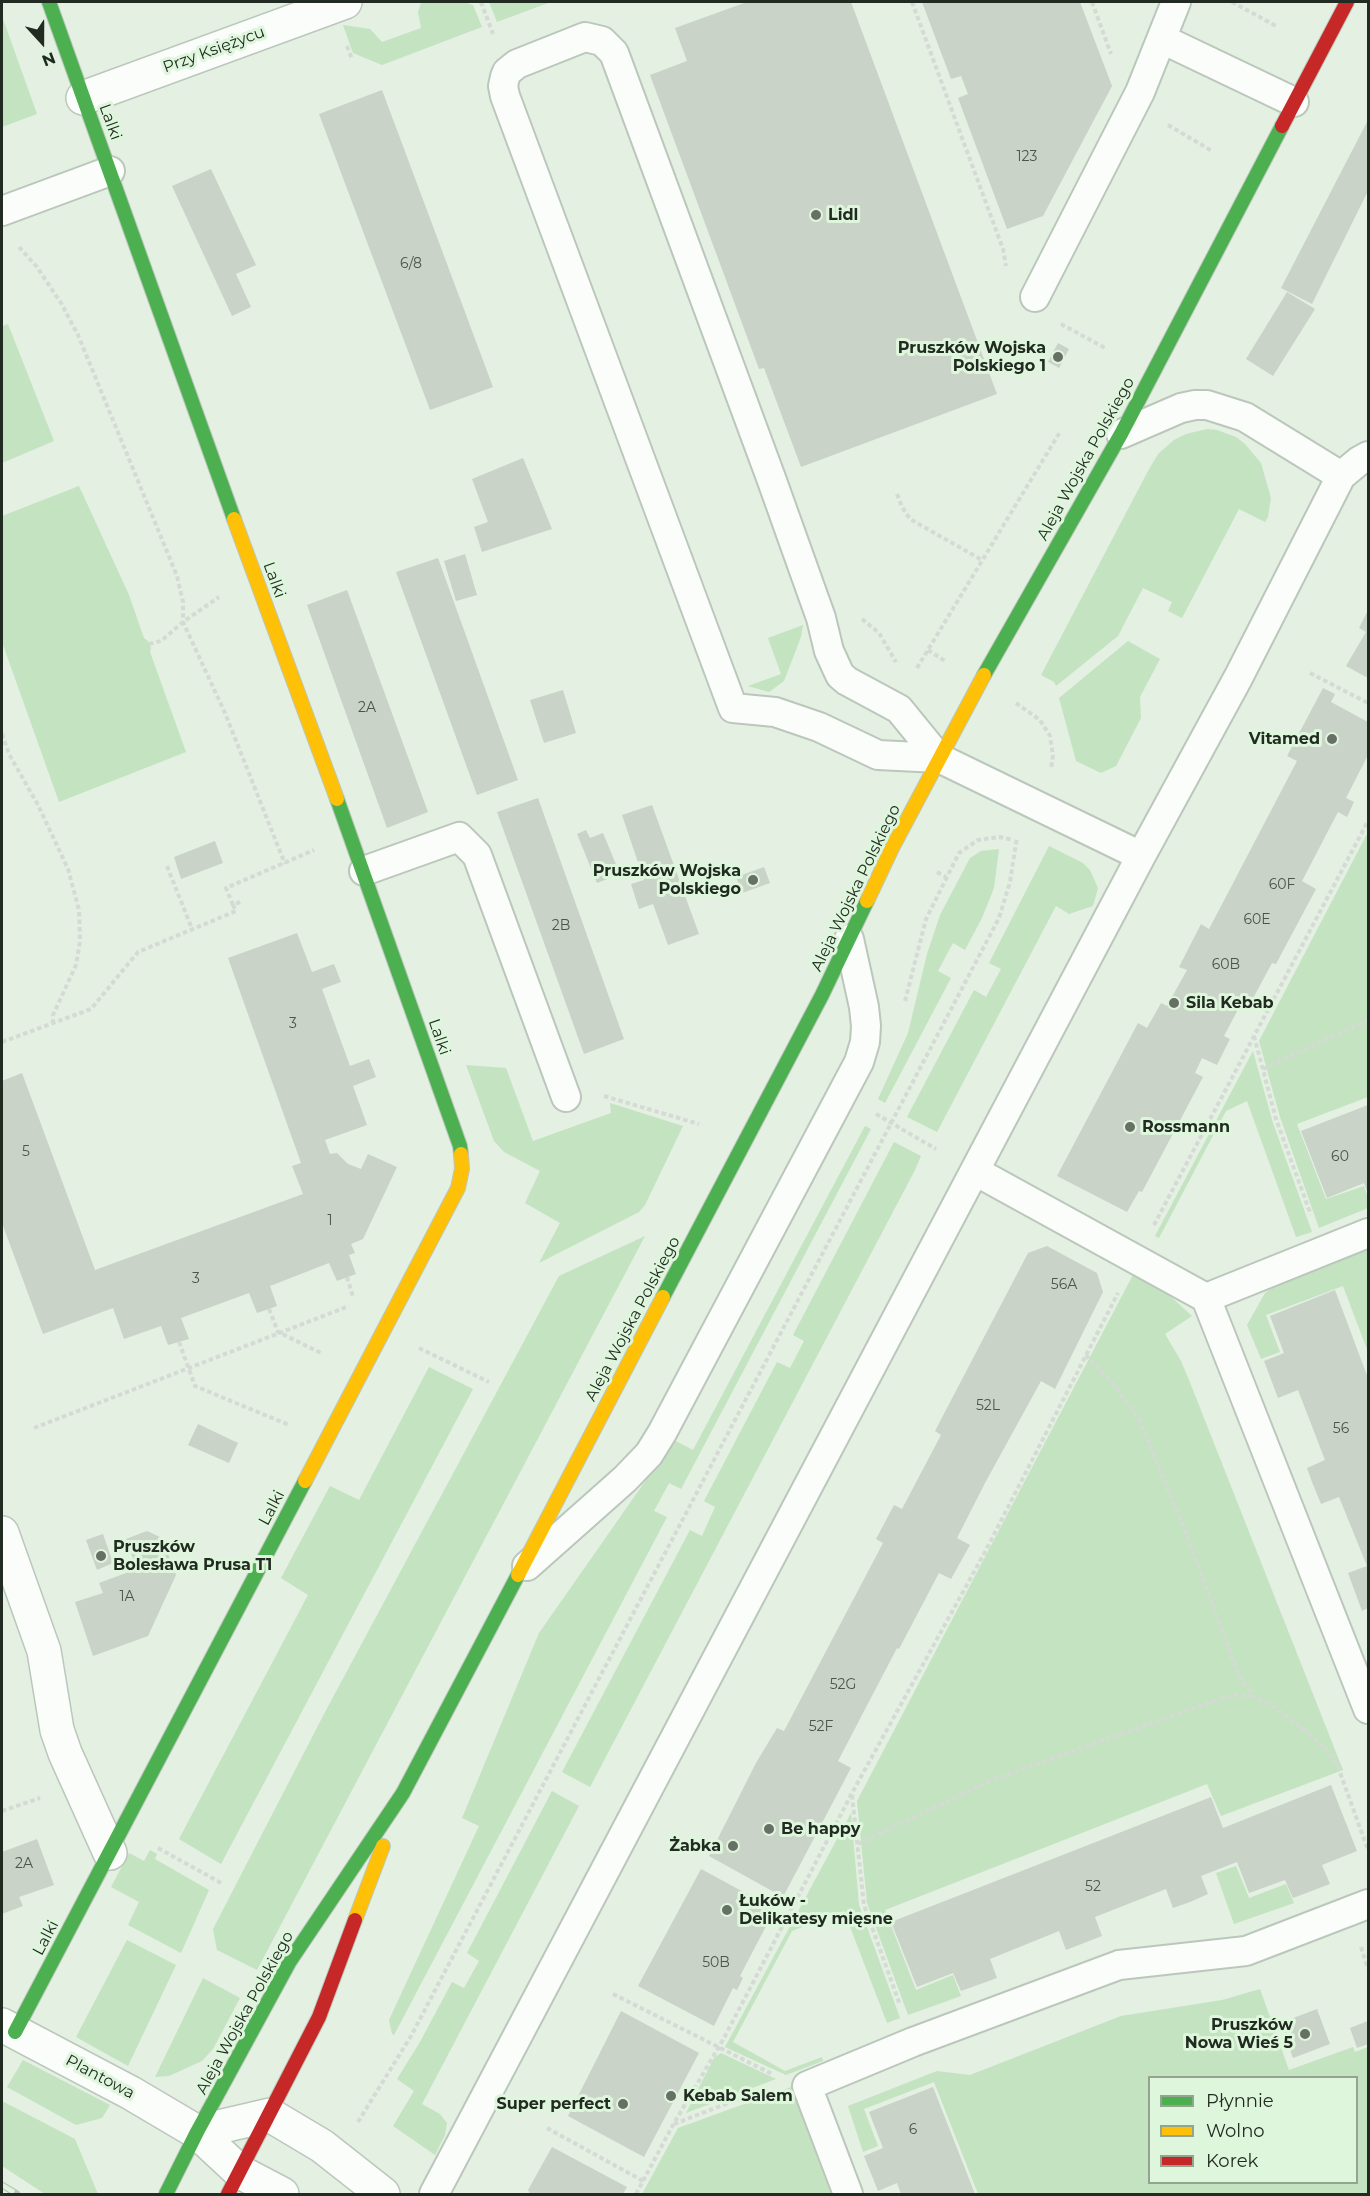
<!DOCTYPE html>
<html>
<head>
<meta charset="utf-8">
<style>
  body { margin:0 }
  #map { position:relative; width:1370px; height:2196px; overflow:hidden; background:#e3f0e2; font-family:Montserrat,sans-serif }
  canvas { display:block }
  .frame { position:absolute; inset:0; border:3px solid #222b21; pointer-events:none }
  .legend { position:absolute; left:1148px; top:2076px; width:210px; height:108px; box-sizing:border-box; background:#def6dc; border:2px solid #93a591; margin:0; padding:8px 10px; list-style:none; font-size:18px; color:#222b21 }
  .legend li { display:flex; align-items:center; gap:12px; height:30px }
  .legend b { width:30px; border:2px solid #93a591 }
  .north { position:absolute; left:12px; top:12px; width:60px; height:60px; -webkit-text-stroke:4px #def6dc; paint-order:stroke; rotate:159deg; font-size:16px; font-weight:700; line-height:24px; text-align:center; color:#222b21 }
  .north::after { content:''; display:block; margin:auto; width:21px; height:27px; background:#222b21; clip-path:polygon(50% 0,100% 100%,50% 72%,0 100%) }
</style>
</head>
<body>
<div id="map">
<canvas width="1370" height="2196"></canvas>
<div class="frame"></div>
<ul class="legend">
<li><b style="height:8px;background:#4caf50"></b>Płynnie</li>
<li><b style="height:8px;background:#ffc107"></b>Wolno</li>
<li><b style="height:8px;background:#c62828"></b>Korek</li>
</ul>
<div class="north">N</div>
</div>
<script>
const context = document.querySelector('canvas').getContext('2d');
context.lineJoin = 'round';
function fill(path, color) { context.fillStyle = color; context.fill(path, 'evenodd'); }
const poly = rows => new Path2D(rows.map(r => 'M' + r).join(''));
function stroke(path, color, width, dash) { context.strokeStyle = color; context.lineWidth = width; context.lineCap = dash ? 'butt' : 'round'; context.setLineDash(dash || []); context.stroke(path); }
function write(font, color, halo, rows, align = 'center') {
  context.font = font + ' Montserrat,sans-serif'; context.lineWidth = 6; context.setLineDash([]); context.textBaseline = 'middle'; context.strokeStyle = halo; context.fillStyle = color; for (const [text, x, y, turn = 0] of rows) {
    context.save(); context.translate(x, y); context.rotate((+turn || 0) * Math.PI / 180); context.textAlign = isNaN(turn) ? turn : align; if (halo) context.strokeText(text, 0, 0); context.fillText(text, 0, 0); context.restore();
  }
}
const green = poly([
  [421,2,464,2,473,5,482,27,382,65,353,53,343,25,370,29,382,42,421,28,418,12],
  [489,2,551,2,497,22],
  [2,16,37,114,2,127],
  [8,324,54,441,2,463,2,326],
  [1207,429,1217,430,1236,437,1245,444,1261,463,1271,498,1268,517,1265,522,1239,509,1182,618,1168,611,1172,602,1143,588,1118,636,1056,686,1054,682,1041,675,1148,471,1158,454,1174,440,1186,434],
  [79,486,129,595,144,638,148,641,151,648,150,652,186,752,59,802,2,642,2,516],
  [803,625,801,637,784,681,769,692,748,686,781,674,768,638],
  [1128,641,1160,659,1140,697,1141,718,1116,766,1101,773,1076,761,1059,698],
  [1368,832,1368,1097,1297,1124,1326,1199,1364,1186,1368,1198,1368,1208,1319,1228,1280,1117,1259,1041],
  [1049,846,1083,863,1090,870,1098,888,1093,906,1069,914,1056,906,937,1132,907,1117,974,990,986,997,1001,969,989,963],
  [999,849,994,888,982,918,965,950,953,943,938,971,951,978,885,1103,878,1099,908,1033,927,954,940,915,970,858,981,851],
  [1253,1051,1273,1123,1312,1232,1296,1237,1247,1101,1226,1111,1159,1238,1155,1236],
  [466,1065,506,1068,533,1141,611,1113,610,1103,683,1126,645,1205,639,1212,539,1263,560,1223,525,1203,540,1171,504,1152,494,1141],
  [865,1126,871,1129,681,1489,669,1483,654,1511,667,1517,394,2035,392,2034,389,2020,479,1826,462,1818,539,1633,674,1440,693,1450],
  [894,1142,921,1156,915,1170,590,1787,562,1772,690,1530,702,1536,715,1507,704,1501,777,1362,790,1368,804,1341,793,1335],
  [645,1236,257,1970,217,1950,213,1929,324,1714,559,1276],
  [1368,1250,1368,1352,1343,1286,1266,1315,1280,1352,1261,1359,1247,1325,1265,1293,1276,1285],
  [1135,1271,1158,1285,1192,1316,1165,1334,1181,1361,1191,1385,1343,1770,1221,1816,1207,1784,885,1910,916,1990,953,1975,961,1996,908,2015,867,1903,857,1801],
  [429,1367,473,1389,221,1864,179,1839,308,1595,281,1578,330,1486,359,1500],
  [552,1791,579,1806,422,2104,440,2114,447,2123,445,2135,435,2155,393,2126,414,2091,397,2079,420,2042,452,1982,464,1988,479,1961,467,1953],
  [851,1813,859,1905,900,2018,887,2023,844,1911,792,1931,733,2042,785,2071,822,2057,823,2061,786,2075,725,2047],
  [150,1850,157,1854,155,1859,209,1890,181,1953,128,1925,139,1902,111,1887,129,1853,144,1861],
  [1236,1866,1249,1898,1286,1884,1294,1903,1234,1924,1216,1873],
  [127,1940,176,1965,128,2066,76,2037],
  [203,1978,240,1998,213,2049,202,2061,169,2076,155,2077],
  [1260,1989,1289,2070,1353,2047,1355,2052,1368,2047,1368,2194,978,2194,934,2082,864,2109,878,2146,863,2152,848,2106,937,2071,970,2075,1121,2016,1222,2000],
  [1150,2078,1356,2078,1356,2182,1150,2182],
  [721,2053,776,2079,686,2113,714,2058],
  [23,2060,110,2105,102,2118,76,2125,7,2087],
  [791,2087,831,2194,642,2194,678,2128],
  [2,2101,75,2139,98,2194,45,2194,2,2166]
]);
const building = poly([
  [747,2,851,2,997,394,801,467,764,368,759,369,650,75,687,61,675,28],
  [922,2,1080,2,1112,86,1043,216,1007,229,958,98,968,94,961,76,951,79],
  [382,90,493,387,430,410,319,114],
  [1368,120,1368,191,1312,304,1281,288],
  [211,169,256,265,236,274,251,307,232,316,172,186],
  [1287,292,1315,309,1273,376,1246,359],
  [1058,343,1069,349,1059,368,1048,362],
  [523,458,552,529,482,552,474,527,488,522,472,479],
  [465,554,477,595,456,601,444,561],
  [438,558,518,780,477,795,396,572],
  [347,590,428,812,387,828,307,605],
  [1368,610,1368,678,1346,666,1366,632,1359,628],
  [1323,688,1335,694,1331,702,1368,722,1368,755,1346,798,1354,802,1347,817,1338,812,1302,881,1316,889,1276,964,1272,963,1250,1004,1243,1000,1224,1036,1230,1039,1217,1065,1202,1058,1195,1073,1203,1077,1142,1192,1139,1191,1127,1212,1057,1176,1138,1023,1147,1028,1161,1003,1167,1006,1187,970,1179,967,1201,924,1209,929,1297,761,1287,756],
  [563,690,576,733,544,743,530,700],
  [538,798,624,1039,584,1054,497,812],
  [652,805,699,934,668,945,653,904,639,909,631,884,644,880,622,815],
  [586,830,590,838,603,833,620,874,597,883,577,834],
  [215,841,223,863,181,879,174,857],
  [764,867,770,883,742,893,736,877],
  [297,933,312,972,334,964,341,982,322,989,350,1066,369,1059,376,1077,353,1086,367,1125,325,1140,330,1154,337,1153,348,1164,361,1169,368,1154,397,1167,363,1239,351,1244,355,1253,349,1255,356,1274,337,1281,329,1263,270,1286,277,1306,269,1309,257,1313,249,1293,181,1318,189,1339,168,1345,161,1326,124,1339,113,1308,43,1334,2,1223,2,1081,22,1073,95,1270,303,1194,292,1166,301,1163,228,958],
  [1368,1105,1368,1194,1364,1183,1327,1198,1301,1131],
  [1047,1246,1097,1273,1103,1292,1055,1389,1041,1381,985,1483,957,1538,970,1545,951,1579,939,1573,899,1649,897,1648,838,1761,851,1768,783,1897,709,1856,756,1763,777,1728,784,1731,883,1543,876,1539,894,1505,902,1509,941,1435,935,1431,1028,1253],
  [1335,1290,1368,1378,1368,1608,1362,1611,1348,1573,1367,1566,1339,1497,1321,1504,1312,1482,1307,1468,1325,1460,1298,1390,1278,1398,1264,1361,1284,1353,1270,1316],
  [198,1424,238,1443,229,1463,188,1445],
  [147,1531,162,1538,176,1575,148,1636,93,1656,75,1602,103,1593,99,1583,137,1569,126,1539],
  [103,1534,113,1563,97,1570,86,1540],
  [1331,1785,1357,1851,1322,1865,1330,1884,1293,1898,1285,1880,1249,1893,1237,1862,1201,1876,1208,1894,1190,1902,1173,1908,1166,1889,1095,1917,1102,1936,1066,1950,1059,1931,990,1959,997,1978,961,1991,953,1973,917,1987,891,1922,1211,1797,1223,1828],
  [37,1839,54,1885,19,1897,23,1906,2,1914,2,1852],
  [701,1869,775,1909,740,1976,743,1978,737,1990,733,1988,714,2026,638,1986],
  [1317,2009,1330,2044,1293,2058,1280,2023],
  [621,2011,699,2053,644,2157,568,2116],
  [1368,2021,1368,2044,1357,2048,1350,2028],
  [933,2087,975,2194,901,2194,897,2183,878,2191,864,2156,883,2148,869,2112],
  [552,2147,627,2187,623,2194,530,2194,528,2190]
]);
const path = poly([
  [481,2,493,34],
  [912,2,1003,249,1006,266],
  [1092,2,1111,54],
  [1232,2,1278,27],
  [347,46,352,59],
  [1168,125,1212,151],
  [19,247,37,267,61,303,78,335,177,576,183,602,183,622,225,713,285,864],
  [1061,324,1105,348],
  [897,494,902,507,910,519,982,560],
  [862,619,879,633,896,662],
  [149,644,161,641,183,622,219,597],
  [928,650,945,661],
  [917,668,1060,432],
  [1310,673,1368,703],
  [1016,703,1040,720,1050,736,1053,756,1051,769],
  [2,734,9,754,38,805,68,869,79,910,80,941,76,965,53,1015,53,1023],
  [167,866,192,929],
  [937,872,946,877],
  [233,905,226,888,314,850],
  [905,1001,926,919,959,853,978,840,1000,837,1013,840],
  [1254,1036,1276,1119,1311,1215],
  [2,1042,91,1009,138,952,236,911,233,905,242,901],
  [1263,1069,1368,1020],
  [604,1096,699,1124],
  [876,1114,936,1149],
  [1154,1225,1368,821],
  [347,1277,353,1297],
  [269,1309,278,1332,323,1354],
  [179,1342,195,1386,289,1425],
  [419,1348,489,1382],
  [1086,1355,1113,1384,1138,1417,1183,1525,1239,1676,1253,1696,1274,1707,1306,1731,1326,1749,1337,1764,1368,1850],
  [34,1428,349,1306],
  [852,1795,864,1905,900,2005],
  [2,1811,40,1798],
  [858,1844,992,1780,1208,1703,1235,1695,1252,1696],
  [158,1848,223,1884],
  [1361,1947,1368,1969],
  [613,1994,772,2074],
  [358,2122,411,2036,999,918,1010,882,1017,837],
  [674,2124,767,2088],
  [547,2128,643,2181],
  [636,2194,673,2125,724,2038,852,1793,985,1552,1118,1293]
]);
const lane = poly([
  [1162,39,1294,102],
  [2,211,110,171],
  [1035,297,1140,92,1176,2],
  [1121,434,1181,408,1195,405,1207,405,1245,417,1341,476],
  [939,758,878,755,819,727,775,712,733,708,505,96,503,86,505,77,507,72,517,64,585,37,602,41,614,53,771,478,821,618,829,651,840,675,847,681,899,709,939,758,1141,856],
  [364,871,459,837,477,855,566,1097],
  [975,1171,1206,1298,1368,1709],
  [1206,1298,1368,1233],
  [527,1566,625,1479,649,1454,662,1433,859,1062,865,1042,866,1026,864,1007,849,939],
  [434,2194,1141,856,1238,678,1341,476,1359,461,1368,456],
  [848,2194,807,2086,913,2042,1119,1965,1246,1951,1368,1904]
]);
const street = poly([
  [83,98,345,2],
  [2,1533,44,1651,57,1730,65,1753,110,1853],
  [2,2025,131,2093,197,2132,240,2172,282,2194],
  [197,2132,270,2115,322,2146,383,2194]
]);
const fast = poly([
  [49,2,234,519],
  [984,675,1121,434,1282,126],
  [337,799,460,1146,461,1154],
  [663,1297,822,995,867,901],
  [15,2032,305,1481],
  [166,2194,197,2132,290,1961,403,1793,518,1575]
]);
const slow = poly([
  [234,519,337,799],
  [867,901,892,848,984,675],
  [305,1481,458,1188,462,1169,461,1154],
  [518,1575,663,1297],
  [355,1920,383,1846]
]);
const jam = poly([
  [1282,126,1347,2],
  [228,2194,319,2017,355,1920]
]);
const rail = poly([
  [2,2185,17,2194]
]);
const markers = [
  [816,215,6,"#667065"],
  [1058,357,6,"#667065"],
  [1332,739,6,"#667065"],
  [753,880,6,"#667065"],
  [1174,1003,6,"#667065"],
  [1130,1127,6,"#667065"],
  [101,1556,6,"#667065"],
  [769,1829,6,"#667065"],
  [733,1846,6,"#667065"],
  [727,1910,6,"#667065"],
  [1305,2034,6,"#667065"],
  [671,2096,6,"#667065"],
  [623,2104,6,"#667065"]
];
const numberNames = [
  ["123",1027,157],
  ["6/8",411,264],
  ["2A",367,708],
  ["60F",1282,885],
  ["60E",1257,920],
  ["2B",561,926],
  ["60B",1226,965],
  ["3",293,1024],
  ["5",26,1152],
  ["60",1340,1157],
  ["1",330,1221],
  ["3",196,1279],
  ["56A",1064,1285],
  ["52L",988,1406],
  ["56",1341,1429],
  ["1A",127,1597],
  ["52G",843,1685],
  ["52F",821,1727],
  ["2A",24,1864],
  ["52",1093,1887],
  ["50B",716,1963],
  ["6",913,2130]
];
const streetNames = [
  ["Przy Księżycu",214,50,-20],
  ["Lalki",110,122,70],
  ["Aleja Wojska Polskiego",1086,459,-61],
  ["Lalki",274,580,70],
  ["Aleja Wojska Polskiego",856,888,-64],
  ["Lalki",439,1037,71],
  ["Aleja Wojska Polskiego",633,1319,-62],
  ["Lalki",272,1508,-62],
  ["Lalki",46,1938,-62],
  ["Aleja Wojska Polskiego",245,2013,-61],
  ["Plantowa",100,2077,28]
];
const poiNames = [
  ["Lidl",828,215],
  ["Pruszków Wojska",1046,348,"right"],
  ["Polskiego 1",1046,366,"right"],
  ["Vitamed",1320,739,"right"],
  ["Pruszków Wojska",741,871,"right"],
  ["Polskiego",741,889,"right"],
  ["Sila Kebab",1186,1003],
  ["Rossmann",1142,1127],
  ["Pruszków",113,1547],
  ["Bolesława Prusa T1",113,1565],
  ["Be happy",781,1829],
  ["Żabka",721,1846,"right"],
  ["Łuków -",739,1901],
  ["Delikatesy mięsne",739,1919],
  ["Pruszków",1293,2025,"right"],
  ["Nowa Wieś 5",1293,2043,"right"],
  ["Kebab Salem",683,2096],
  ["Super perfect",611,2104,"right"]
];
fill(green, '#c3e3c1');
fill(building, '#c9d3c8');
stroke(lane, '#bcc7bc', 32);
stroke(street, '#bcc7bc', 36);
stroke(fast, '#bcc7bc', 16);
stroke(slow, '#bcc7bc', 16);
stroke(jam, '#bcc7bc', 16);
stroke(path, '#d5dad5', 4, [4.5, 3]);
stroke(lane, '#fbfdfb', 28);
stroke(street, '#fbfdfb', 33);
stroke(fast, '#4caf50', 14);
stroke(slow, '#ffc107', 14);
stroke(jam, '#c62828', 14);
stroke(rail, '#bec2be', 7);
stroke(rail, '#def6dc', 4.5, [14]);
for (const [x, y, r, color] of markers) { const dot = new Path2D(); dot.arc(x, y, r, 0, 2 * Math.PI); context.fillStyle = color; context.fill(dot); stroke(dot, '#def6dc', 2); }
write('14px', '#4c554b', null, numberNames);
write('16px', '#222b21', '#def6dc', streetNames);
write('bold 16px', '#222b21', '#def6dc', poiNames, 'left');
</script>
</body>
</html>
